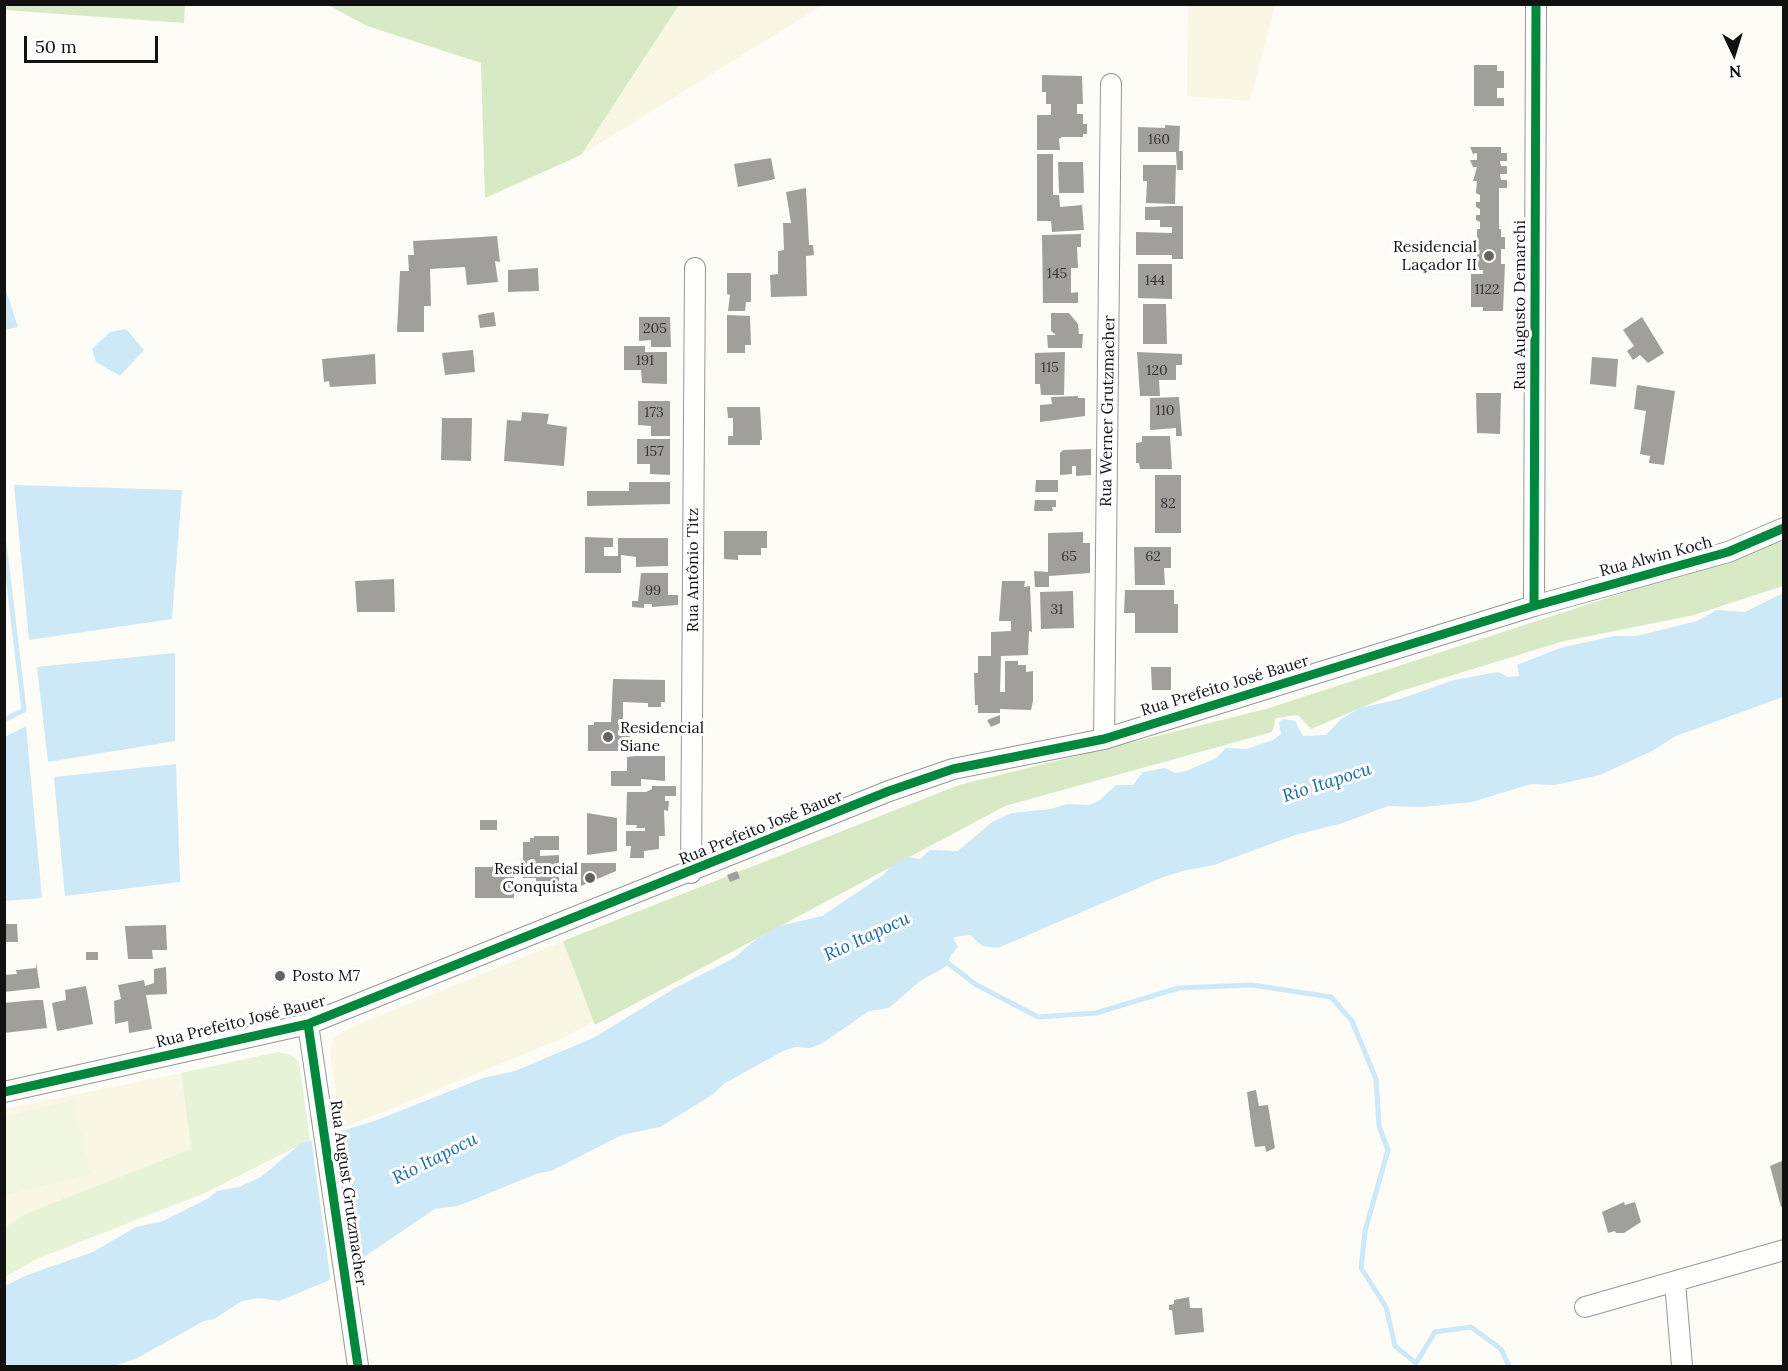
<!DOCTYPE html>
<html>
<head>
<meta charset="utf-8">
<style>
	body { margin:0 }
	#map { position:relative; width:1788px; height:1371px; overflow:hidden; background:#fdfcf7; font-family:Lora,serif }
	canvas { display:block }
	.frame { position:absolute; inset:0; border:6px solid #111; pointer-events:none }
	.north { position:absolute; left:1704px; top:24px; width:60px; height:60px; -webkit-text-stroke:4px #fff; paint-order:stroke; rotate:176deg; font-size:16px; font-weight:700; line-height:24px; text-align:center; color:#111 }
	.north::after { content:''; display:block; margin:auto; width:21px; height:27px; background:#111; clip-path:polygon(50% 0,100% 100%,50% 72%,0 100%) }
	.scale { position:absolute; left:24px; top:36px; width:134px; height:27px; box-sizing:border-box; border:3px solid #111; border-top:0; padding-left:8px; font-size:18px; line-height:21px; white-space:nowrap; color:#111; -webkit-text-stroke:4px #fff; paint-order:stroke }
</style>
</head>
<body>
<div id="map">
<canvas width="1788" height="1371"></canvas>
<div class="frame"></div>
<div class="north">N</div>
<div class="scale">50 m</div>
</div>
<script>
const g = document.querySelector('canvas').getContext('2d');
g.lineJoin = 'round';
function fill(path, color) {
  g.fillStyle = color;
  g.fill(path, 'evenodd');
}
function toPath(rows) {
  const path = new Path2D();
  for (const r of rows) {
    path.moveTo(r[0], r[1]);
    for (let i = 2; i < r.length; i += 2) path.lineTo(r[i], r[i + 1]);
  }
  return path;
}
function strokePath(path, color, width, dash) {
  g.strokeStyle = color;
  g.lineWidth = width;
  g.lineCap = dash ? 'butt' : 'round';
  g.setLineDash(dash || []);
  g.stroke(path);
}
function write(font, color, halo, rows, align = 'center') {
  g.font = font + ' Lora,serif';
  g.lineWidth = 6;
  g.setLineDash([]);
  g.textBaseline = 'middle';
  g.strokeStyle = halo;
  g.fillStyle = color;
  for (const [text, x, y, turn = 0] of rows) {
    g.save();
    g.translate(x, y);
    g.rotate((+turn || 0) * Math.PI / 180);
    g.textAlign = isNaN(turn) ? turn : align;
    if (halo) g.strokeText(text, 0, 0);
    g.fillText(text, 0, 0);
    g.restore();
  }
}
fill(toPath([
	[679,5,823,5,581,155],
	[1188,5,1275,5,1250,101,1187,96],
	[563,941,594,1021,561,1039,341,1129,330,1052,334,1038,349,1028],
	[181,1073,191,1149,25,1214,5,1227,5,1109]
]), '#f9f7e4');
fill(toPath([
	[278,1052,291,1055,299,1062,310,1140,207,1192,37,1259,5,1277,5,1227,25,1214,191,1149,181,1073]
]), '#e7f3d7');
fill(toPath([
	[4,5,185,5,184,23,5,10],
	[328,5,679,5,581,155,485,198,481,63,367,26],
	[1783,541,1783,586,1694,615,1564,641,1398,692,1311,729,1298,715,1276,718,1272,732,1005,806,595,1025,563,941,959,785,1266,709]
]), '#d8eac5');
fill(toPath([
	[73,1100,91,1174,5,1195,5,1117]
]), '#f0f6e1');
fill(toPath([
	[5,287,18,327,5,330,4,330],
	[126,329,144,350,120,376,96,362,92,349,110,332],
	[14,485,182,490,172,619,29,640],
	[1783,593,1783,697,1676,736,1652,751,1600,775,1555,785,1531,784,1472,802,1423,807,1388,806,1343,823,1295,835,1214,865,1183,871,1161,878,998,948,982,946,970,935,955,937,953,938,958,947,951,955,947,966,920,981,889,1008,869,1011,821,1044,810,1048,795,1047,783,1051,725,1083,712,1095,660,1127,622,1135,551,1171,536,1174,458,1206,435,1209,330,1280,279,1301,259,1298,242,1301,214,1319,204,1321,137,1358,114,1366,5,1366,5,1286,27,1275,93,1252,136,1227,163,1221,209,1198,217,1191,239,1187,261,1177,300,1144,377,1120,483,1078,515,1071,593,1038,677,987,734,958,755,940,779,926,822,916,883,875,894,863,910,857,920,859,930,850,958,851,992,822,1012,813,1051,809,1067,804,1090,805,1100,800,1116,785,1133,785,1143,772,1165,768,1175,773,1186,771,1216,758,1226,748,1247,749,1273,740,1281,734,1279,722,1284,719,1295,721,1303,736,1326,735,1341,719,1360,708,1400,699,1454,680,1498,672,1508,677,1519,676,1517,665,1560,648,1614,636,1636,636,1665,629,1697,621,1717,610,1745,612],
	[175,653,175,741,48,762,37,667],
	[26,726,42,898,5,901,5,737],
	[176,764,180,882,65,896,54,777]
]), '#cde8f7');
fill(toPath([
	[340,1128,359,1266,331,1283,311,1137]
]), '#fdfcf7');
strokePath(toPath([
	[4,543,24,710,4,720],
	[944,960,975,984,1038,1017,1096,1013,1179,988,1252,985,1331,997,1352,1021,1376,1079,1379,1126,1388,1150,1365,1231,1361,1268,1386,1307,1395,1346,1416,1363,1435,1332,1471,1327,1501,1349,1509,1366]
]), '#cde8f7', 5);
fill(toPath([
	[1474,65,1497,65,1497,71,1504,71,1504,88,1497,88,1497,98,1504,98,1504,106,1474,106],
	[1042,75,1082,76,1083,104,1077,104,1077,114,1083,114,1083,124,1087,124,1087,134,1083,134,1083,137,1062,137,1059,139,1060,150,1037,150,1037,115,1051,115,1051,104,1046,104,1046,92,1042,92],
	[1165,125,1180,126,1179,151,1183,151,1183,170,1177,170,1176,152,1138,152,1138,127,1165,128],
	[1470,147,1501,147,1501,153,1507,153,1507,161,1500,161,1501,166,1507,166,1507,174,1500,174,1501,180,1507,180,1507,188,1499,188,1499,229,1501,229,1501,237,1505,237,1505,249,1501,249,1501,264,1505,264,1503,311,1483,311,1483,307,1471,307,1471,274,1483,274,1483,270,1477,270,1477,229,1480,229,1480,222,1476,220,1476,215,1480,215,1480,209,1476,207,1476,202,1480,202,1480,195,1476,193,1477,181,1473,181,1477,167,1473,167,1470,160,1477,160,1477,153,1473,154],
	[1037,154,1053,154,1053,195,1059,195,1060,207,1082,205,1084,230,1052,232,1051,221,1037,221],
	[771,158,775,179,738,187,734,164],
	[1058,162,1083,162,1084,193,1059,193],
	[1143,165,1176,165,1175,204,1146,203,1147,181,1143,181],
	[806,188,809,245,813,245,814,255,806,256,807,296,771,297,770,275,778,274,778,251,784,250,783,223,791,223,786,192],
	[1172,206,1183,206,1183,259,1172,259,1172,255,1136,255,1136,232,1172,233,1172,227,1160,227,1160,220,1145,220,1145,207],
	[1081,234,1081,247,1077,247,1078,268,1071,268,1071,293,1078,292,1078,303,1043,303,1042,235],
	[497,236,500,262,495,261,498,282,467,285,465,267,430,269,431,306,424,306,424,332,397,332,400,271,409,271,408,255,414,255,413,241],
	[1138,264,1172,264,1172,299,1138,298],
	[538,268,539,291,508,292,508,270],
	[727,273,751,273,751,302,746,302,745,311,728,311,730,295,727,294],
	[1143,304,1166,304,1167,344,1143,344],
	[494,312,496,326,480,328,478,315],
	[1051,313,1069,313,1078,324,1079,334,1083,334,1082,348,1048,348,1047,335,1056,335,1051,331],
	[727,315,750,316,751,345,745,345,745,353,727,353],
	[639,317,670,317,671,347,651,347,651,340,639,341],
	[1642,317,1664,353,1648,363,1640,355,1633,360,1627,351,1634,346,1623,330],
	[624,346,645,346,645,352,667,352,667,384,642,383,641,370,624,370],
	[473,350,475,372,445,375,442,353],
	[1065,352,1064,395,1041,395,1040,384,1035,384,1035,353],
	[1137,352,1182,354,1182,365,1176,365,1176,380,1159,380,1160,396,1140,396],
	[375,354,376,384,330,387,329,381,324,382,322,359],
	[1592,357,1618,359,1616,387,1590,384],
	[1637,385,1675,391,1664,465,1649,463,1650,456,1640,454,1646,411,1634,409],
	[1476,393,1501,393,1500,434,1477,433],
	[1078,396,1078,398,1085,398,1085,416,1040,422,1040,405,1052,404,1051,397],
	[1179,397,1182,436,1176,436,1176,428,1150,430,1150,398],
	[638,401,670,401,670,436,651,436,651,426,638,425],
	[727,407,760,407,762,440,760,440,760,445,728,445,728,436,733,436,733,418,728,418],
	[522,412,549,414,547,424,567,427,564,466,504,461,507,420,521,421],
	[442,418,472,418,471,461,441,460],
	[1142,436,1170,436,1172,469,1140,469,1139,463,1136,463,1136,443,1142,442],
	[637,439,670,439,670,475,650,474,650,464,637,464],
	[1091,449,1091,475,1076,476,1076,466,1072,466,1072,474,1060,475,1060,453,1063,450],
	[1155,475,1181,475,1181,533,1155,533],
	[1036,480,1058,480,1058,492,1035,492],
	[629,482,670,482,670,504,587,506,587,491,629,491],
	[1035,500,1056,500,1056,507,1052,507,1053,511,1034,511],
	[724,531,767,531,767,548,761,548,761,555,738,555,738,560,724,559],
	[1083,532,1083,543,1090,543,1090,573,1049,576,1049,587,1035,587,1034,571,1048,572,1048,533],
	[585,537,613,538,613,547,604,547,604,556,618,556,618,538,668,538,668,566,636,567,636,557,621,555,621,573,585,573],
	[1134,547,1171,547,1171,568,1164,568,1165,585,1135,585],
	[641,573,668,573,668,595,678,595,678,605,652,607,652,604,644,604,644,608,632,607,632,601,638,601],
	[394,579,395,612,357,612,355,581],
	[1002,581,1025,581,1024,587,1030,586,1032,632,1029,631,1028,655,1001,656,1000,692,1005,692,1005,661,1018,661,1018,665,1026,665,1026,672,1033,671,1033,701,1031,710,1000,709,1000,713,978,713,978,705,975,705,974,673,978,673,978,656,991,656,991,632,1011,631,1011,621,999,621],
	[1125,590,1174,590,1174,604,1178,604,1178,633,1135,633,1135,613,1124,613],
	[1073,591,1074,628,1041,629,1040,592],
	[1151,667,1171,667,1171,690,1152,690],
	[613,679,665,680,665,702,661,702,661,707,648,707,648,703,623,702,623,726,628,726,630,735,627,751,588,751,588,725,594,725,594,722,611,722],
	[1000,715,1000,723,991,727,987,720],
	[635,756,665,756,665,781,641,779,641,786,611,786,611,771,627,771,627,757],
	[652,786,676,786,676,796,665,796,665,801,669,801,668,811,664,810,665,836,659,836,659,849,644,851,644,858,630,858,631,846,626,846,626,831,645,831,645,828,636,828,637,825,626,825,627,792,646,792,652,789],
	[587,813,617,818,617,851,587,855],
	[480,820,497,820,497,830,480,830],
	[534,836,559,836,559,850,540,850,540,856,559,855,559,883,536,883,536,878,523,878,523,842,530,842,530,838,534,838],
	[581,863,616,863,616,871,581,886],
	[492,864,514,864,514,898,475,898,475,867,492,867],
	[737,871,740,878,730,882,727,875],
	[4,924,17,924,18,942,4,942],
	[166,925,167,950,152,950,153,959,128,959,125,926],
	[86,952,98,952,98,960,86,960],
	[36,962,40,988,4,992,4,975,17,974,16,970,36,968],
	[166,967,167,994,146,995,152,1029,129,1033,128,1021,115,1024,114,1001,121,999,118,985,144,980,145,986,154,983,154,969],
	[86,986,93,1024,57,1031,52,1003,66,1000,65,990],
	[35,1000,43,1000,47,1028,4,1033,4,1003],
	[1256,1090,1259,1106,1268,1105,1275,1148,1266,1152,1265,1146,1255,1147,1252,1130,1247,1092],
	[1784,1160,1784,1206,1781,1207,1770,1166],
	[1624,1202,1625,1205,1635,1202,1641,1222,1624,1233,1616,1233,1615,1231,1608,1233,1602,1212],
	[1189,1297,1190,1308,1202,1308,1204,1332,1175,1335,1172,1310,1169,1310,1169,1305,1174,1304,1174,1300]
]), '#a19f9c');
const minor = toPath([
	[1534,606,1536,4],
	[1104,739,1111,84],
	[691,873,695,268],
	[308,1024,358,1366],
	[4,1092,308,1024,889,791,953,769,1104,739,1534,606,1728,552,1784,528],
	[1675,1282,1682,1366],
	[1585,1307,1784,1250]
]);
strokePath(minor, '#979795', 22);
strokePath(minor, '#fffffe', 20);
strokePath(toPath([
	[1534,606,1536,4],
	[308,1024,358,1366],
	[4,1092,308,1024,889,791,953,769,1104,739,1534,606,1728,552,1784,528]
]), '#00873e', 9);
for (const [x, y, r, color] of [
	[1489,256,6,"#646362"],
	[608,737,6,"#646362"],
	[590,878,6,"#646362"],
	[280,976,6,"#646362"]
]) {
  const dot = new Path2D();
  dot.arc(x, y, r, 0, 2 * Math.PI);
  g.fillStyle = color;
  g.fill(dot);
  strokePath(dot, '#fff', 2);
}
write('14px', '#353434', null, [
	["160",1159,140],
	["145",1057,274],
	["144",1155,281],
	["1122",1487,290],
	["205",655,329],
	["191",645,361],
	["115",1050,368],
	["120",1157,371],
	["110",1165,411],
	["173",654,413],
	["157",654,452],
	["82",1168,504],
	["65",1069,557],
	["62",1153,557],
	["99",653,591],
	["31",1057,610]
]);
write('16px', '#111', '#fff', [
	["Residencial",1477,247],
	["Laçador II",1477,265],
	["Residencial",620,728,"left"],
	["Siane",620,746,"left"],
	["Residencial",578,869],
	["Conquista",578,887],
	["Posto M7",292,976,"left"]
], 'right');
write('16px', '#111', '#fff', [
	["Rua Augusto Demarchi",1520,305,-90],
	["Rua Werner Grutzmacher",1108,411,-89],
	["Rua Alwin Koch",1656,557,-15],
	["Rua Antônio Titz",693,570,-90],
	["Rua Prefeito José Bauer",1225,686,-17],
	["Rua Prefeito José Bauer",761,828,-22],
	["Rua Prefeito José Bauer",241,1022,-14],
	["Rua August Grutzmacher",348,1193,82]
]);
write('italic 18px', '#1768a6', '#fff', [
	["Rio Itapocu",1327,783,-18],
	["Rio Itapocu",867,937,-25],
	["Rio Itapocu",435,1159,-27]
]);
</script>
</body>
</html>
